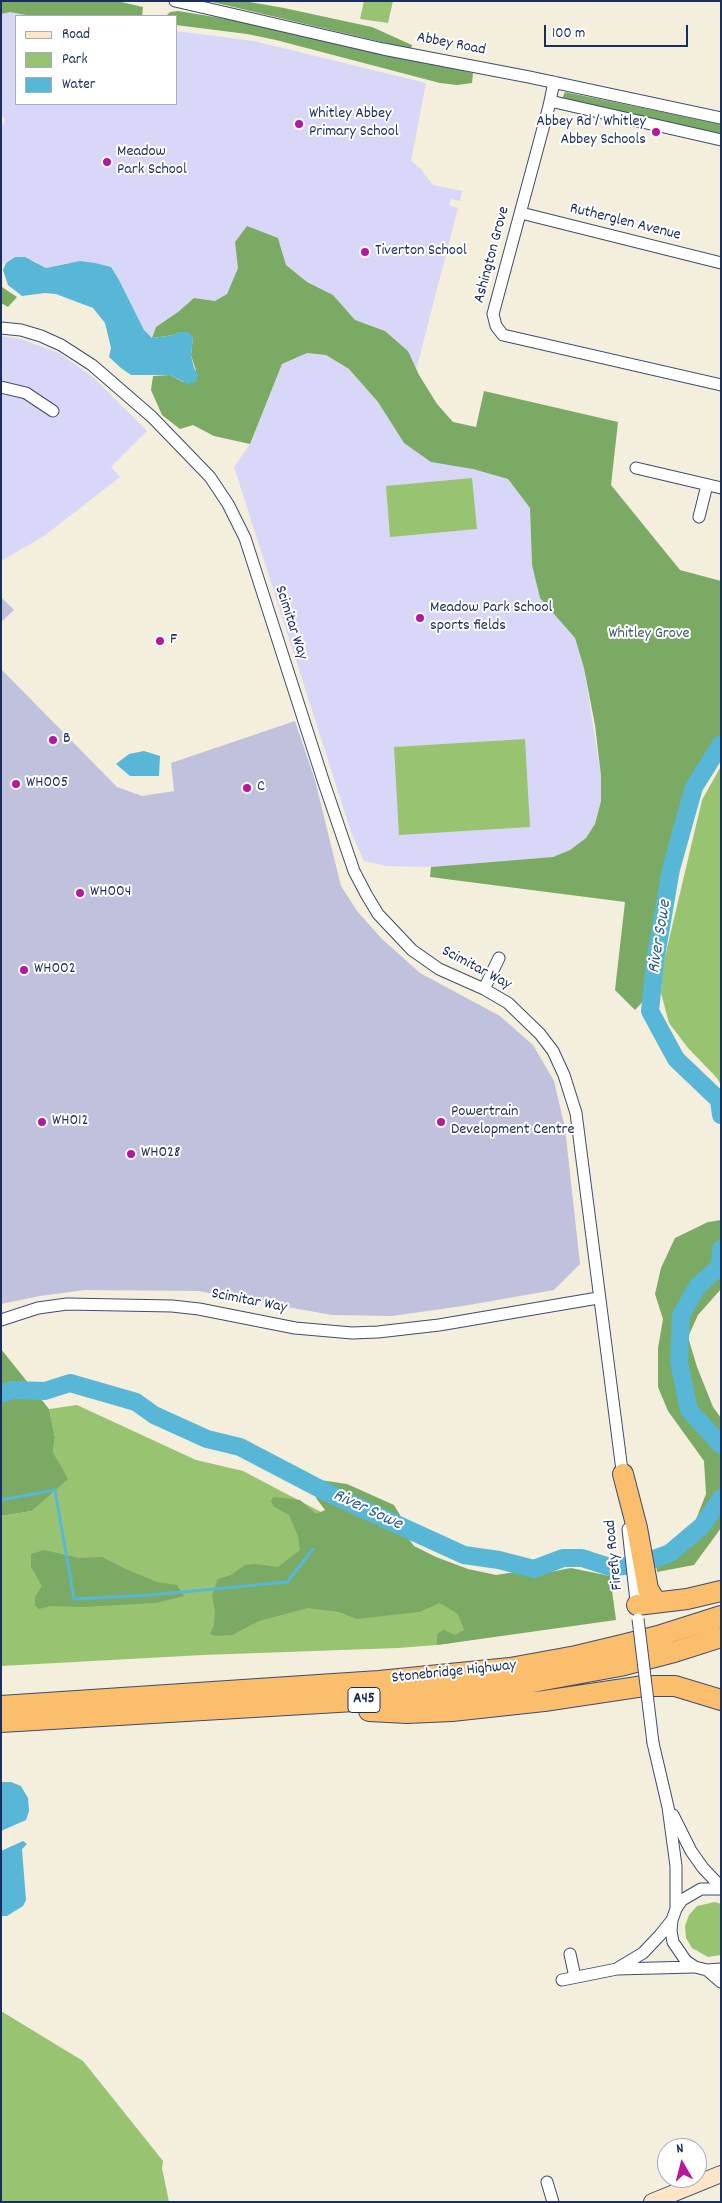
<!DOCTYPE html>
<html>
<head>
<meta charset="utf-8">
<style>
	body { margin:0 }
	#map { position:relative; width:722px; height:2203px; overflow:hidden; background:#f4eedc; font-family:Dekko,sans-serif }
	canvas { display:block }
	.frame { position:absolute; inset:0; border:2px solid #1b2f5e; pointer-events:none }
	.legend { position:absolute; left:15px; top:15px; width:162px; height:90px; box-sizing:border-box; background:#fff; border:1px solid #a4acbf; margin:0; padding:6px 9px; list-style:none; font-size:15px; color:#1b2f5e }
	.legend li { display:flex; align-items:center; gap:10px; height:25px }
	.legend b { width:25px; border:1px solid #a4acbf }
	.north { position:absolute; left:657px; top:2138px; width:50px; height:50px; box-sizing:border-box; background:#fff; border:1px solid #a4acbf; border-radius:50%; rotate:352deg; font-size:14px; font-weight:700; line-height:20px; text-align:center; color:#1b2f5e }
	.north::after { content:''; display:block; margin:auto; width:18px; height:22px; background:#b5179e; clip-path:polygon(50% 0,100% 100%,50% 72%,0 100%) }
	.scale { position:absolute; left:544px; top:25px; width:144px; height:22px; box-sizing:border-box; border:2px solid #1b2f5e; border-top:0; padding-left:6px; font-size:15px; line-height:18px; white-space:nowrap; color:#1b2f5e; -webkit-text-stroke:4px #fff; paint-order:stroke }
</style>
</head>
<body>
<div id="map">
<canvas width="722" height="2203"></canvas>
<div class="frame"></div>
<ul class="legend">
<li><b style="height:6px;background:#fde5c5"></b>Road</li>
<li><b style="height:14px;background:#98c471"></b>Park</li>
<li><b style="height:14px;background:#58b7d7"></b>Water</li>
</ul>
<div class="north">N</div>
<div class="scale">100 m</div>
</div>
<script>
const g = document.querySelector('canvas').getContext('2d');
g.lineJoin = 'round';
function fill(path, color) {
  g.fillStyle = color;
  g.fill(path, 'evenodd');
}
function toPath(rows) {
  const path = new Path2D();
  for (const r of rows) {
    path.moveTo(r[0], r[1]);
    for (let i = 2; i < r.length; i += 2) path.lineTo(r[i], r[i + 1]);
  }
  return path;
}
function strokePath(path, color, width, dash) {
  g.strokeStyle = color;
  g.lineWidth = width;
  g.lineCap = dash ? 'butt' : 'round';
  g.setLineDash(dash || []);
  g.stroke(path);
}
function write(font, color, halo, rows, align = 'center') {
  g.font = font + ' Dekko,sans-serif';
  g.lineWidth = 4;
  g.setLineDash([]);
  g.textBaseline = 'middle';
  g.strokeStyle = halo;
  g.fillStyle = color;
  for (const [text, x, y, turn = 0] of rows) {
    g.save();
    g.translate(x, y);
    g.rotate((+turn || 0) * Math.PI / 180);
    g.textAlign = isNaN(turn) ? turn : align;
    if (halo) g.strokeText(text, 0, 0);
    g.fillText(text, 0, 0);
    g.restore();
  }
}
fill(toPath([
	[10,12,31,16,16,16,16,104,176,104,176,31,254,41,426,83,411,161,420,168,433,185,462,191,460,201,451,199,449,205,458,208,416,370,408,351,385,331,355,320,333,295,307,282,286,265,278,238,247,227,235,242,238,268,227,294,215,301,194,298,178,312,156,327,152,338,144,330,119,280,69,263,46,268,35,261,15,257,1,265,1,130,5,120,1,113,1,14],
	[1,336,21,339,59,353,94,378,147,431,111,467,120,477,44,536,1,561],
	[307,353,326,355,349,369,378,402,404,443,473,469,508,479,530,508,532,565,540,598,575,638,584,668,601,776,601,801,595,824,586,838,570,850,553,857,431,867,386,866,364,861,351,832,234,467,250,444,282,364]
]), '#d9d7f8');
fill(toPath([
	[1,597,14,610,1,622],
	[1,669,117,787,142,796,174,791,171,763,295,721,315,780,341,886,357,911,382,939,420,973,500,1016,533,1045,554,1081,565,1128,580,1264,554,1290,463,1306,392,1316,332,1315,198,1291,85,1290,40,1296,1,1304]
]), '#c0c2dd');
fill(toPath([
	[364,1,393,1,388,23,360,19],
	[472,478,477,529,390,537,386,486],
	[525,739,530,827,399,835,394,747],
	[721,766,721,1085,717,1078,688,1048,669,1023,661,993,663,965,702,800],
	[77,1405,196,1460,243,1471,361,1533,504,1587,505,1635,437,1645,398,1648,203,1655,1,1666,1,1516,32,1511,67,1479,53,1452,55,1437,49,1409],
	[715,1902,721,1904,721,1955,708,1957,692,1948,686,1938,685,1926,689,1915,697,1906],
	[1,2011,83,2061,163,2161,162,2168,169,2202,1,2202]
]), '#98c471');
fill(toPath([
	[1,1,117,1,143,7,142,16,31,16,10,12,1,14],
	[208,1,244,1,284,8,372,27,412,45,411,49],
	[178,11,227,19,473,73,472,83,457,85,440,83,276,40,247,34,176,25,176,16,166,16,170,12],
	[565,92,721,124,721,137,562,99],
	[247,226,278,238,286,265,307,282,333,295,355,320,385,331,408,351,419,375,437,404,453,422,476,427,484,391,618,422,611,485,680,570,721,581,721,738,690,784,673,829,647,997,635,1010,615,990,625,902,430,877,431,867,553,857,570,850,586,838,595,824,601,801,601,776,595,725,584,668,575,638,540,598,532,565,530,508,508,479,473,469,431,462,404,443,378,402,349,369,326,355,307,353,282,364,250,444,214,436,193,425,180,429,162,415,151,390,153,376,170,375,183,382,196,371,191,355,193,337,179,332,174,335,152,338,156,327,178,312,194,298,215,301,227,294,238,268,235,242],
	[1,283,2,287,17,297,8,307,1,303],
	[721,1220,721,1289,698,1315,688,1337,697,1367,713,1407,721,1418,721,1528,694,1565,657,1572,656,1564,673,1549,695,1522,706,1494,704,1461,668,1411,658,1387,658,1348,663,1319,655,1294,661,1268,675,1238,708,1222],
	[1,1349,49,1409,55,1437,53,1452,68,1479,32,1511,1,1516],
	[320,1480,347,1484,394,1505,400,1515,406,1535,414,1546,436,1557,468,1569,496,1575,515,1572,534,1575,571,1568,610,1576,616,1620,437,1645,437,1634,444,1630,455,1635,464,1630,458,1614,440,1603,419,1612,357,1619,339,1612,308,1608,259,1621,232,1635,215,1636,210,1634,214,1625,215,1612,212,1595,218,1579,231,1575,245,1565,256,1564,278,1567,300,1550,298,1536,289,1515,273,1506,271,1501,273,1497,300,1500,316,1514,325,1510,316,1498],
	[44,1550,79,1558,102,1557,128,1570,157,1582,177,1585,184,1596,156,1603,82,1607,51,1606,39,1609,35,1606,35,1597,42,1586,31,1567,31,1554]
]), '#7aaa63');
fill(toPath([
	[15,257,25,257,46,268,80,261,95,263,111,267,119,280,144,330,152,338,174,335,179,332,188,332,193,337,191,355,194,368,198,375,196,382,188,384,170,375,131,375,121,368,109,357,111,348,105,323,93,308,56,294,45,293,22,296,8,285,3,270,6,263],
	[144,751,160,756,159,776,130,776,116,764,129,754],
	[1,1782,11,1782,21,1786,28,1798,29,1811,26,1820,1,1831],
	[23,1841,27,1844,22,1849,26,1900,23,1906,7,1916,1,1916,1,1851]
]), '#58b7d7');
strokePath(toPath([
	[1,1500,55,1490,74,1599,151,1595,287,1582,313,1549]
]), '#58b7d7', 3);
strokePath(toPath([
	[721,744,694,787,671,869,655,962,650,1011,676,1059,719,1100,721,1115],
	[721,1249,720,1266,697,1287,681,1315,679,1362,689,1410,721,1445],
	[1,1394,13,1390,45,1391,70,1383,136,1402,154,1415,207,1439,240,1447,326,1492,464,1555,499,1560,534,1569,563,1558,582,1558,610,1567,638,1565,670,1553,702,1526,721,1498]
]), '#58b7d7', 18);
const street = toPath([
	[175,1,383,49,529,77,721,118],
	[554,82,549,106,493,314,496,326,503,335,721,385],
	[550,101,721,140],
	[521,213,721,263],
	[1,328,21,330,41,336,61,345,92,365,152,417,210,477,228,504,245,538,323,780,354,871,366,894,378,914,412,950,439,969,484,989,508,1003,540,1034,553,1051,564,1075,576,1113,623,1478],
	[1,387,26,393,53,411],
	[636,468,721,488],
	[699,517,707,485],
	[484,989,499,958],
	[1,1320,38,1308,67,1304,172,1306,199,1309,295,1328,352,1333,378,1332,439,1325,598,1298],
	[628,1529,637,1610],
	[653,1743,668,1807,676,1866,676,1909],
	[673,1815,691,1851,703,1868,721,1887],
	[721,1889,701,1889,682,1900,676,1909,672,1920,671,1931,673,1942,686,1961,695,1967,707,1970,721,1969],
	[570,1954,575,1977],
	[618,1968,643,1953,660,1935,672,1920],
	[707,1970,721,1982],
	[562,1980,617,1969,694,1967],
	[547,2182,553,2202]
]);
const secondary = toPath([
	[652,2202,721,2174]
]);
const highway = toPath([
	[623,1474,637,1528,648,1589,654,1599,660,1602],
	[637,1605,687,1599,721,1591],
	[1,1706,379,1681,510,1668,576,1656,622,1645,658,1636,721,1616],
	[369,1711,407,1713,452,1711,544,1701,644,1686,675,1686,721,1700],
	[1,1722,405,1698,489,1690,620,1666,674,1652,721,1637]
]);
strokePath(street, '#3c4c71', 13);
strokePath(secondary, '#3c4c71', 18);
strokePath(highway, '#3c4c71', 22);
strokePath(street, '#fff', 11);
strokePath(secondary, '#fde5c5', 16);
strokePath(highway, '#fabe6d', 20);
const streetBridge = toPath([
	[638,1619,653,1743]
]);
strokePath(streetBridge, '#3c4c71', 13, []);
strokePath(streetBridge, '#fff', 11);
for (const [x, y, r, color] of [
	[299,124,5,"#b5179e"],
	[656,132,5,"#b5179e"],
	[107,162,5,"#b5179e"],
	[365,252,5,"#b5179e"],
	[420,618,5,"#b5179e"],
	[160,641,5,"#b5179e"],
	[53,740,5,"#b5179e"],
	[16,784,5,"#b5179e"],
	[247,788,5,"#b5179e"],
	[80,893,5,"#b5179e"],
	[24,970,5,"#b5179e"],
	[42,1122,5,"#b5179e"],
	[441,1122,5,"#b5179e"],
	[131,1154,5,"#b5179e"]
]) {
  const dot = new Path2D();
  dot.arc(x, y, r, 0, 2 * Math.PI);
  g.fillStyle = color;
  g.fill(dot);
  strokePath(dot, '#fff', 2);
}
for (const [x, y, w] of [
	[364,1700,32]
]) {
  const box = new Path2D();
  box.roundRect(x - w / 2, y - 12.5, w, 25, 4);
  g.fillStyle = '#fff';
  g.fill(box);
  strokePath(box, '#1b2f5e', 1);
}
write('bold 15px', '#1b2f5e', null, [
	["A45",364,1700]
]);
write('16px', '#1b2f5e', '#fff', [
	["Abbey Road",451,45,11],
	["Rutherglen Avenue",625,223,14],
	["Ashington Grove",493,255,-75],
	["Scimitar Way",290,623,72],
	["Scimitar Way",476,969,28],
	["Scimitar Way",249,1302,11],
	["Firefly Road",615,1555,-96],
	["Stonebridge Highway",454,1673,-6]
]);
write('16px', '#1b2f5e', '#fff', [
	["Whitley Abbey",309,115],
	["Primary School",309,133],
	["Abbey Rd / Whitley",646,123,"right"],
	["Abbey Schools",646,141,"right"],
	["Meadow",117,153],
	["Park School",117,171],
	["Tiverton School",375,252],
	["Meadow Park School",430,609],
	["sports fields",430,627],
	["F",170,641],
	["B",63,740],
	["WH005",26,784],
	["C",257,788],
	["WH004",90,893],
	["WH002",34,970],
	["Powertrain",451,1113],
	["Development Centre",451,1131],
	["WH012",52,1122],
	["WH028",141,1154]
], 'left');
write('16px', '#405c64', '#fff', [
	["Whitley Grove",649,635]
]);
write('italic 18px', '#305f88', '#fff', [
	["River Sowe",661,937,-81],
	["River Sowe",367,1511,25]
]);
</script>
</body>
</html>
